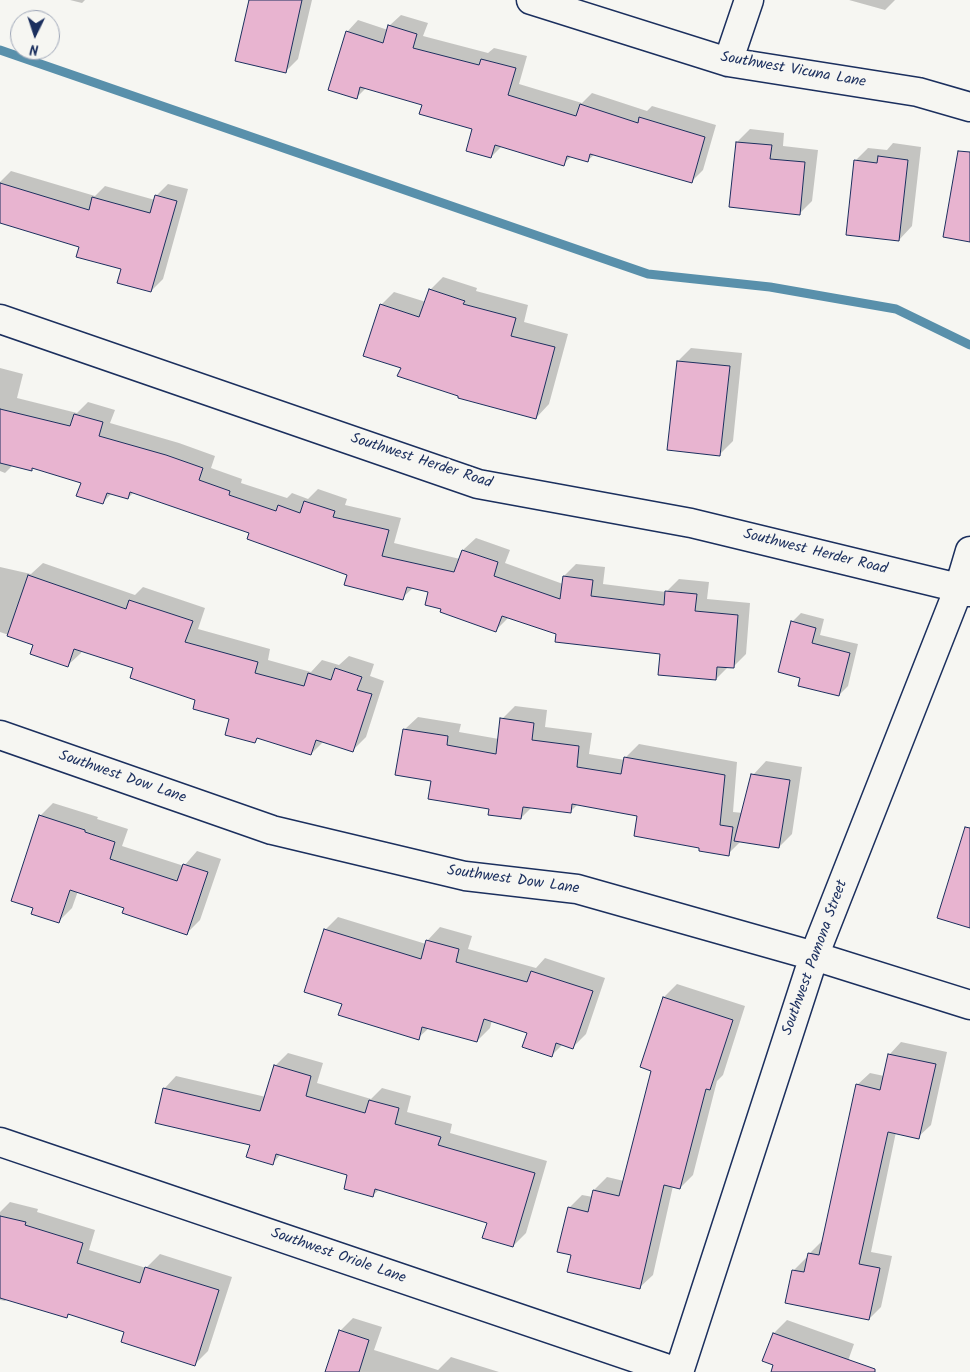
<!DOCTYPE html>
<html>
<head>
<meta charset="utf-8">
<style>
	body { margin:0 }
	#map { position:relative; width:970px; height:1372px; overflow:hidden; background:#f6f6f2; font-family:Kalam,sans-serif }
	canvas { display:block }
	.north { position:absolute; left:10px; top:10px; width:50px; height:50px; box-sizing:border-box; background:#f6f6f2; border:1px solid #9ea6b7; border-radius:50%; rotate:184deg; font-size:14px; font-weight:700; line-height:20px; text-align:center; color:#1b2f5e }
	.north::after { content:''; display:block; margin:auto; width:18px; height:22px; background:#1b2f5e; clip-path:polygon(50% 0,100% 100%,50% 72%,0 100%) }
</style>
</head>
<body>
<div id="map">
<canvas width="970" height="1372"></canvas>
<div class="north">N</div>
</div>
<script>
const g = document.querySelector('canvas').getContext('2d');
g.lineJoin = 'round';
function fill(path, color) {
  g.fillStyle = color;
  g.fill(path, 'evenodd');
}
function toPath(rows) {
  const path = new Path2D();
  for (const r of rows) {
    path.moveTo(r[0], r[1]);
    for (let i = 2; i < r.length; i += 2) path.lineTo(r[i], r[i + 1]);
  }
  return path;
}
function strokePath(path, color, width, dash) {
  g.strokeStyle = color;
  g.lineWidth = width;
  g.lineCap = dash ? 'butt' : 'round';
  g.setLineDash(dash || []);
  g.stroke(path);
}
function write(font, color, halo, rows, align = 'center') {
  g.font = font + ' Kalam,sans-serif';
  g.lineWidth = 5;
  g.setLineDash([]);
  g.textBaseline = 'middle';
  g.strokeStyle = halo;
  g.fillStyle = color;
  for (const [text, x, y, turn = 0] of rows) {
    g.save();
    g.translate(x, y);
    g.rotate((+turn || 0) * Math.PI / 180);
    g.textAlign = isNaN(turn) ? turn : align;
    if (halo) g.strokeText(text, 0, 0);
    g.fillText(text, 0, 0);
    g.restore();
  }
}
fill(toPath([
	[70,0,85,0,82,3],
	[250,0,312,0,298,59,285,72],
	[849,0,895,0,885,10],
	[401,15,428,23,423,36,488,53,494,48,527,56,519,84,582,103,592,93,647,111,652,106,716,125,703,170,692,181,595,154,587,161,572,156,563,164,502,146,491,157,474,128,423,104,367,87,356,98,347,32,358,20,388,30,389,26],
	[750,129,784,133,783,146,818,150,812,201,799,214,730,206,737,142],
	[893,143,921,147,912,226,899,240,855,161,868,148,887,150],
	[11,171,95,196,105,186,155,200,156,196,168,184,188,189,163,279,151,291,122,268,80,246,0,222,0,182],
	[443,277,477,288,476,291,528,305,524,322,568,334,549,404,536,418,460,395,402,367,381,305,394,292,426,302,430,290],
	[691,348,742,353,733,441,720,454,678,361],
	[0,368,23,374,17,398,77,413,88,402,115,410,110,423,179,443,215,456,211,468,242,479,241,483,287,498,292,493,308,499,318,489,347,499,345,505,401,518,394,543,460,559,463,550,476,538,510,550,505,563,563,584,564,576,576,564,605,567,603,584,666,592,679,579,709,582,707,599,750,603,746,654,733,667,728,667,716,679,661,653,557,633,508,618,496,630,443,608,429,591,414,587,402,598,251,532,134,492,128,498,112,493,103,502,82,482,33,467,31,469,13,465,5,473,0,471],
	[43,563,135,595,143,587,205,608,198,629,270,649,268,660,311,672,322,660,339,665,349,656,374,664,370,676,384,681,366,737,353,750,324,741,311,754,259,737,255,741,230,718,197,699,135,668,82,650,81,653,67,666,35,644,0,632,0,567,31,574],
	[801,613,824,619,820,635,858,644,848,686,839,695,801,677,792,622],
	[515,706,547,710,545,727,592,733,589,754,625,760,625,758,639,744,737,762,733,812,743,813,753,775,766,761,802,767,792,834,779,847,741,841,728,854,639,815,578,804,570,812,532,807,521,818,490,808,432,780,404,730,418,717,461,724,459,732,499,739,502,719],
	[53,803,98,817,97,819,128,829,122,846,184,866,197,851,221,859,200,920,187,933,125,907,78,891,72,908,59,921,34,907,40,816],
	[338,917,426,944,427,941,440,927,472,936,468,949,536,968,545,958,605,978,586,1034,573,1047,563,1044,551,1056,529,1033,492,1020,490,1028,477,1041,429,1028,418,1038,343,1003,325,930],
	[677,984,745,1006,723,1075,717,1081,693,1175,680,1188,673,1186,653,1275,639,1288,572,1254,569,1208,582,1195,593,1197,594,1190,607,1177,624,1181,652,1070,664,997],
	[901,1042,947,1052,931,1125,918,1137,896,1132,871,1252,892,1256,881,1307,869,1319,793,1271,806,1258,808,1259,809,1254,821,1242,824,1242,857,1085,870,1073,884,1076,889,1055],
	[288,1053,323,1063,317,1083,371,1099,382,1088,411,1096,407,1112,452,1124,450,1133,547,1161,526,1233,513,1246,488,1222,380,1189,372,1196,349,1174,281,1154,272,1164,251,1144,164,1089,176,1076,266,1097,275,1066],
	[10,1202,38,1209,37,1212,95,1230,89,1250,146,1268,160,1254,232,1277,208,1351,195,1364,126,1331,70,1314,66,1317,7,1299,5,1301,0,1300,0,1212],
	[353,1318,382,1327,374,1350,438,1370,451,1357,499,1372,327,1372,340,1331],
	[787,1320,854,1344,844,1372,772,1372,775,1364,774,1333]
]), '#0003');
strokePath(toPath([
	[0,50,648,274,770,287,896,309,970,345]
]), '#5990ab', 9);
const building = toPath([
	[249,0,302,0,286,73,235,61,249,0],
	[388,25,417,34,413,48,479,65,481,59,516,68,508,95,576,116,580,104,638,123,639,117,705,137,692,183,590,154,588,162,567,156,564,166,495,145,491,158,466,151,472,129,419,114,422,105,360,87,357,99,328,90,346,31,383,43,388,25],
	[736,142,772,145,770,159,805,162,800,215,729,207,736,142],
	[958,151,970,152,970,242,943,237,958,151],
	[878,156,908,160,899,241,846,235,854,160,877,163,878,156],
	[0,183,89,210,92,197,150,213,155,195,177,201,151,292,117,283,121,269,76,257,79,247,0,223,0,183],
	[429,289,465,301,463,304,516,318,511,336,555,347,536,419,458,398,458,396,397,376,401,368,363,356,380,304,419,317,429,289],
	[677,361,730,366,720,456,667,450,677,361],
	[0,409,70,426,74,414,103,422,99,436,166,455,203,468,199,480,230,491,229,495,276,511,278,505,300,513,304,501,335,511,333,517,389,530,382,556,454,572,462,550,498,562,494,576,560,599,563,576,593,580,591,596,664,605,665,591,697,594,695,611,738,615,734,668,717,667,716,680,658,675,660,654,555,642,556,634,502,616,496,632,440,612,441,609,425,605,428,592,407,587,403,600,344,585,347,575,247,539,249,533,130,492,128,499,107,493,103,504,76,496,81,483,32,468,32,471,0,463,0,409],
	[28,575,126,609,129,600,193,621,185,642,258,662,255,673,304,686,308,673,331,680,335,668,362,677,357,690,372,694,353,752,316,740,311,755,257,738,255,743,225,735,229,719,193,709,195,700,130,678,133,668,74,649,68,667,30,654,33,645,7,636,28,575],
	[791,621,816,628,812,643,850,653,839,696,798,686,800,678,778,672,791,621],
	[500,718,534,723,532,740,579,746,577,767,621,774,624,757,725,775,720,825,733,827,729,856,699,851,699,848,634,836,637,816,572,804,571,813,523,807,521,819,488,815,489,809,428,799,431,781,395,775,403,729,448,736,447,745,496,754,500,718],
	[751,774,790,780,779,848,734,841,751,774],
	[39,815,85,830,85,832,115,842,110,859,177,881,183,864,208,872,187,935,122,913,124,908,70,890,59,923,31,914,33,908,11,901,39,815],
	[965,827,970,828,970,928,937,918,965,827],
	[324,929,421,959,426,940,459,949,456,962,527,982,531,971,593,991,573,1049,556,1043,552,1057,522,1047,527,1033,484,1019,477,1042,422,1027,419,1040,338,1015,342,1004,304,992,324,929],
	[663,997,733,1020,710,1090,706,1089,680,1189,664,1185,640,1289,567,1272,571,1255,557,1252,568,1207,588,1212,593,1190,619,1196,651,1071,640,1067,663,997],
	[888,1054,936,1064,919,1139,888,1132,859,1264,880,1268,869,1320,785,1303,792,1270,804,1272,808,1253,819,1255,856,1084,880,1090,888,1054],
	[274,1065,311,1076,306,1096,365,1113,369,1100,399,1108,395,1124,441,1137,438,1145,535,1173,513,1247,482,1238,487,1223,375,1189,373,1197,344,1189,347,1175,276,1154,273,1165,246,1157,250,1145,155,1123,163,1088,260,1111,274,1065],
	[0,1216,26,1222,25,1225,83,1243,77,1263,140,1283,145,1267,219,1290,195,1366,121,1342,124,1332,68,1314,67,1318,0,1298,0,1216],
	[339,1330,369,1340,359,1372,325,1372,339,1330],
	[773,1333,875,1369,875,1372,771,1372,773,1365,762,1361,773,1333]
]);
fill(building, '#e8b4d0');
strokePath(building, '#1b2f5e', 1);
const minor = toPath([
	[531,0,728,62,918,92,970,107],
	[728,62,749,0],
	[0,319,478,484,691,523,959,588,970,592],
	[0,735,272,830,465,876,577,889,814,956,970,1005],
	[0,1142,677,1372],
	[679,1372,814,956,959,588,970,551]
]);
strokePath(minor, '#1b2f5e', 31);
strokePath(minor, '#f6f6f2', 28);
write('15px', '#1b2f5e', '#f6f6f2', [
	["Southwest Vicuna Lane",793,71,10],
	["Southwest Herder Road",421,462,18],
	["Southwest Herder Road",815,553,14],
	["Southwest Dow Lane",122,778,19],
	["Southwest Dow Lane",513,881,8],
	["Southwest Pamona Street",816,958,-70],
	["Southwest Oriole Lane",338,1257,19]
]);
</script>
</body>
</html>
